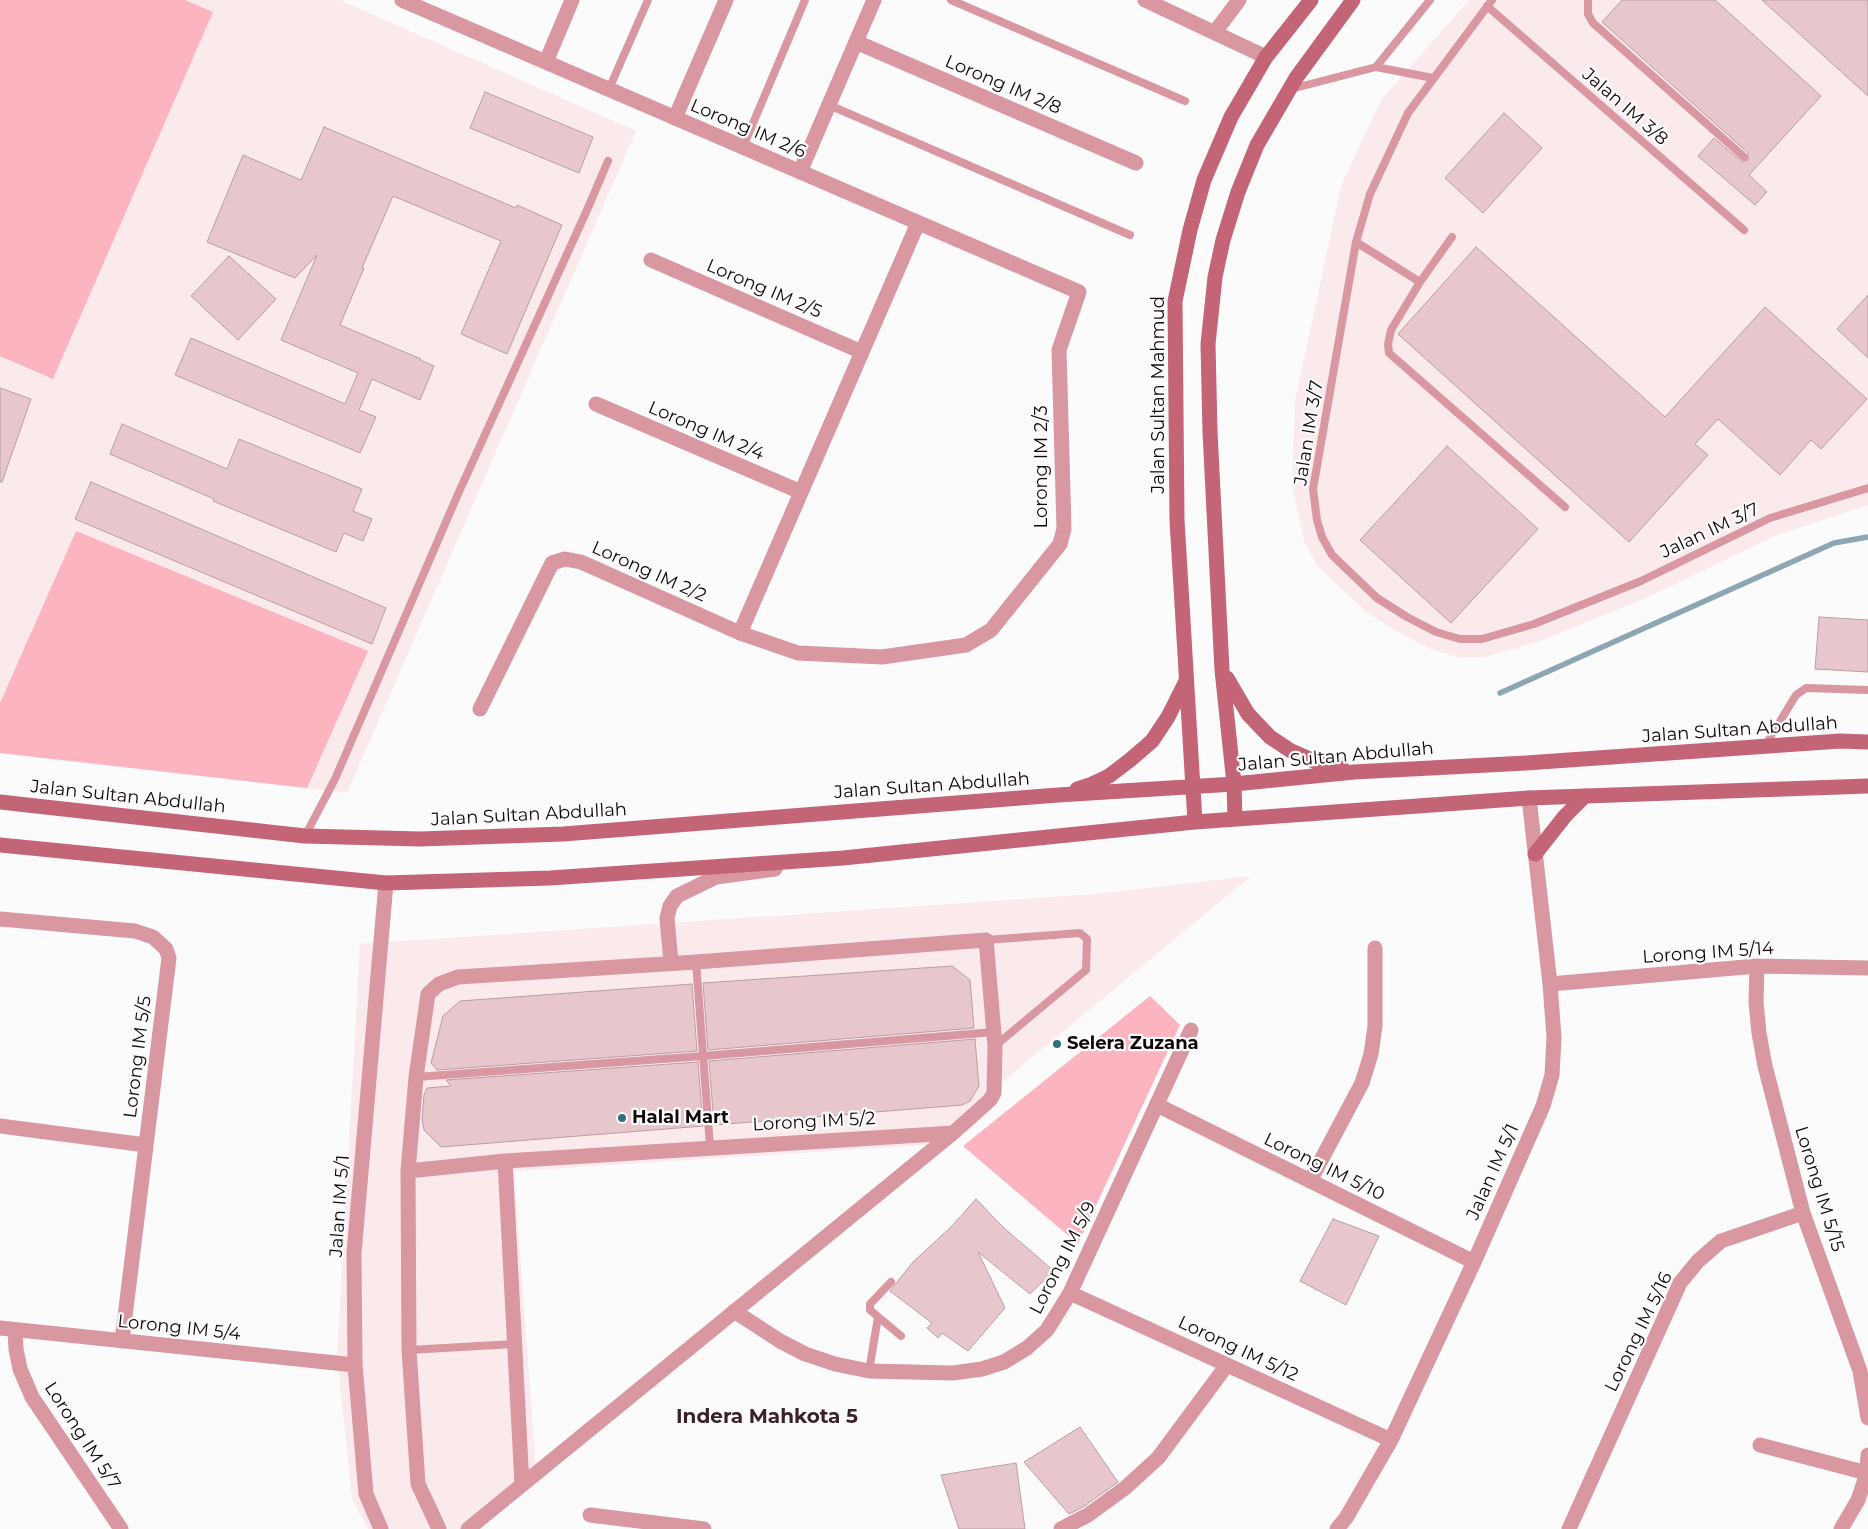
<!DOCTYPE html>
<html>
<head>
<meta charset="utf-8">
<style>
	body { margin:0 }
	canvas { display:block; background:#fbfbfb }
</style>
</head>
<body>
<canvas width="1868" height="1529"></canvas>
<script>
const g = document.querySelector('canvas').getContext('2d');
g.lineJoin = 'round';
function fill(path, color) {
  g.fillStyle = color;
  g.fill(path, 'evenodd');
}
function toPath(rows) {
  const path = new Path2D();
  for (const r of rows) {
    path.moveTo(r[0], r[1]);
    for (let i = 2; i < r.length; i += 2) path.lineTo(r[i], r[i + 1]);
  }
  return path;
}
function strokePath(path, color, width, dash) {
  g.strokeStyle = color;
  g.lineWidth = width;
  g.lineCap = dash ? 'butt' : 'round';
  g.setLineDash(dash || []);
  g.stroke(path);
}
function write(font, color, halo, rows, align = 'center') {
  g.font = font + ' Montserrat,sans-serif';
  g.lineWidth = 4.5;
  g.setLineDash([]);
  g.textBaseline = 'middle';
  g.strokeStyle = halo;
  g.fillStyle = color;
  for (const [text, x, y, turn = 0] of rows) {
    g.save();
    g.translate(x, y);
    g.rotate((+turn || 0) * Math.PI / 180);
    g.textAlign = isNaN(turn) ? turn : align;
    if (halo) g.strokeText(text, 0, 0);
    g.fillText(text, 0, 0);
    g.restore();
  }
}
fill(toPath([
	[0,0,340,0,636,131,347,793,0,753],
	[1469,0,1868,0,1868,505,1777,535,1648,597,1540,641,1485,657,1457,657,1430,649,1398,632,1366,612,1318,566,1305,544,1292,487,1295,401,1341,186,1381,100],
	[1251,876,926,1145,514,1171,536,1468,462,1529,368,1529,352,1499,337,1356,360,944,1095,894]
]), '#fbeaec');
fill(toPath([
	[0,0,185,0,213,12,53,379,0,356],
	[76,531,368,651,307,788,0,753,0,703],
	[1150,996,1180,1025,1078,1244,963,1146]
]), '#fcb4c0');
strokePath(toPath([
	[1500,693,1834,543,1868,537]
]), '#8ca6b3', 5.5);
const building = toPath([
	[1622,0,1715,0,1821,96,1749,175,1767,192,1755,205,1698,156,1714,138,1742,162,1748,160,1748,153,1602,22,1622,0],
	[1762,0,1868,0,1868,96,1762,0],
	[485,92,593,137,579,173,470,128,485,92],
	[1504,113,1542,148,1483,213,1445,178,1504,113],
	[324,127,516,208,517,205,562,225,507,354,461,334,501,241,393,196,362,268,364,268,340,325,421,359,420,360,434,366,420,400,372,379,359,410,376,417,360,453,175,375,191,338,345,404,358,373,281,340,317,255,295,278,207,242,243,155,301,180,324,127],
	[1476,247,1665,417,1765,307,1867,399,1821,449,1811,440,1780,475,1718,419,1695,444,1708,455,1629,542,1398,334,1476,247],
	[229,256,276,299,238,340,191,296,229,256],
	[1868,295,1868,358,1837,329,1868,295],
	[0,388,31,399,2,482,0,482,0,388],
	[122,424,227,469,239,439,362,489,353,511,372,519,363,541,344,533,336,552,213,501,214,499,110,454,122,424],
	[1447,446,1538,529,1451,623,1360,540,1447,446],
	[91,482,386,608,372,644,75,519,91,482],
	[1819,617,1868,620,1868,672,1815,669,1819,617],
	[952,966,970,980,974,1028,708,1050,703,983,952,966],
	[692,984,697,1051,437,1070,431,1063,443,1016,460,1001,692,984],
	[975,1039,979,1086,970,1101,962,1105,714,1125,709,1061,975,1039],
	[698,1062,703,1126,441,1147,424,1130,422,1119,424,1095,427,1088,451,1086,446,1080,698,1062],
	[976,1199,1004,1228,1054,1271,1030,1294,978,1252,1005,1308,968,1351,942,1333,938,1338,927,1328,932,1323,890,1291,913,1262,951,1227,976,1199],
	[1333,1219,1379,1236,1346,1305,1300,1281,1333,1219],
	[1080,1427,1118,1482,1083,1507,1069,1514,1024,1462,1080,1427],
	[1016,1463,1025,1529,959,1529,941,1475,1016,1463]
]);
fill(building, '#e7c7cc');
strokePath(building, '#bc9da2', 1);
strokePath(toPath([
	[951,0,1185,101],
	[1492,0,1408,113,1370,194,1356,242,1313,489,1317,520,1322,537,1332,555,1377,598,1407,617,1436,632,1460,639,1482,639,1534,624,1641,581,1770,518,1868,488],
	[1588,0,1588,14,1593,23,1744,157],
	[1487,6,1744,230],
	[1376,67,1430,0],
	[609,89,648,0],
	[1291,89,1376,67,1433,78],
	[829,105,1130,235],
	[743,147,805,0],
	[1452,237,1420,282,1391,330,1388,344,1389,353,1565,507],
	[1356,242,1420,282],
	[1765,746,1796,695,1806,688,1868,690],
	[305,836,335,779,458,494,587,210,608,161],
	[986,940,1080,933,1087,939,1086,970,995,1046],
	[696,962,710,1147],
	[416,1077,703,1056,994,1032],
	[891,1282,870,1304,870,1310,901,1336],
	[409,1350,514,1344],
	[869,1371,878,1317]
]), '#d997a2', 8);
strokePath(toPath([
	[402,0,1079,292,1059,350,1064,529,1060,544,991,630,966,645,882,657,798,653,740,633,581,562,565,559,552,563,480,709],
	[1145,0,1266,57],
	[1215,32,1239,0],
	[856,42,1136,163],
	[546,62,572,0],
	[675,118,726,0],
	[800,172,874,0],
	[651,260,862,352],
	[596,404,801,492],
	[740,633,918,223],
	[0,919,135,931,153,937,166,949,169,958,122,1341],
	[671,963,667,918,670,906,677,896,716,877,775,869],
	[1757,966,1756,1002,1759,1033,1765,1066,1803,1213,1860,1371,1868,1418],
	[1550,984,1757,966,1868,968],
	[1157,1105,1474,1262],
	[0,1126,146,1145],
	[505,1161,522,1485],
	[408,1171,505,1161,953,1133],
	[1310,1181,1362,1083,1371,1054,1375,1026,1375,948],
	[1070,1293,1391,1440],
	[734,1311,780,1341,805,1354,835,1364,869,1371,953,1373,982,1369,1004,1362,1027,1348,1047,1330,1070,1293,1191,1030],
	[0,1328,355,1365],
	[15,1330,16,1349,20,1369,32,1397,121,1529],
	[1760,1445,1867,1473],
	[590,1515,704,1529],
	[381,1529,366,1494,355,1365,354,1253,386,883],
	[439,1529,418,1484,409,1350,408,1171,416,1077,428,994,439,984,458,977,696,962,986,940,995,1046,994,1093,990,1100,953,1133,468,1529],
	[1061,1529,1088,1515,1125,1488,1158,1458,1227,1365],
	[1337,1529,1346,1518,1391,1440,1474,1262,1543,1106,1552,1075,1554,1037,1550,984,1529,798],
	[1569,1529,1680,1283,1698,1261,1721,1241,1803,1213],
	[1841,1529,1858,1500,1867,1473,1868,1455]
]), '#d997a2', 15);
strokePath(toPath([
	[1227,678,1248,714,1270,737,1291,751,1321,764,1343,769],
	[1077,789,1092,784,1109,776,1130,760,1152,741,1168,717,1186,681],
	[0,802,305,836,420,839,563,834,1058,795,1234,784,1354,772,1526,763,1840,741,1868,742],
	[1235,819,1234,784,1222,670,1210,432,1208,344,1215,277,1223,240,1238,192,1257,145,1296,78,1353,0],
	[1195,822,1177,520,1175,301,1190,230,1204,180,1231,117,1266,57,1311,0],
	[0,845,386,883,550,878,843,858,1195,822,1529,798,1868,786],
	[1535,854,1565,816,1585,796]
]), '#c36477', 15);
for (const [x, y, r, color] of [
	[1057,1044,5,"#316f85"],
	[622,1118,5,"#316f85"]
]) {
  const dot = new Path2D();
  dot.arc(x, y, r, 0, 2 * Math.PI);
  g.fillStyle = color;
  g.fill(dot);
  strokePath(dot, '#fbfbfb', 2);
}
write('18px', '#12080a', '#fbfbfb', [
	["Lorong IM 2/8",1003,85,23],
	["Jalan IM 3/8",1625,107,41],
	["Lorong IM 2/6",748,129,23],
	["Lorong IM 2/5",764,289,23],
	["Jalan Sultan Mahmud",1159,395,-90],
	["Lorong IM 2/4",706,431,23],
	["Jalan IM 3/7",1309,433,-81],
	["Lorong IM 2/3",1042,467,-90],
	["Jalan IM 3/7",1710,531,-25],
	["Lorong IM 2/2",649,572,24],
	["Jalan Sultan Abdullah",1740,730,-4],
	["Jalan Sultan Abdullah",1336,757,-5],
	["Jalan Sultan Abdullah",932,786,-4],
	["Jalan Sultan Abdullah",128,797,6],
	["Jalan Sultan Abdullah",529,815,-3],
	["Lorong IM 5/14",1708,953,-4],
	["Lorong IM 5/5",138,1057,-83],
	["Lorong IM 5/2",814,1122,-3],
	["Lorong IM 5/10",1324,1167,26],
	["Jalan IM 5/1",1493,1172,-66],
	["Lorong IM 5/15",1819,1189,73],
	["Jalan IM 5/1",340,1206,-86],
	["Lorong IM 5/9",1063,1258,-63],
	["Lorong IM 5/4",179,1328,6],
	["Lorong IM 5/16",1639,1332,-64],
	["Lorong IM 5/12",1238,1349,25],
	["Lorong IM 5/7",82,1436,57]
]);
write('bold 18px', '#12080a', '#fbfbfb', [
	["Selera Zuzana",1067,1044],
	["Halal Mart",632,1118]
], 'left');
write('bold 20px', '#392126', '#fbfbfb', [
	["Indera Mahkota 5",767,1417]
]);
</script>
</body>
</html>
